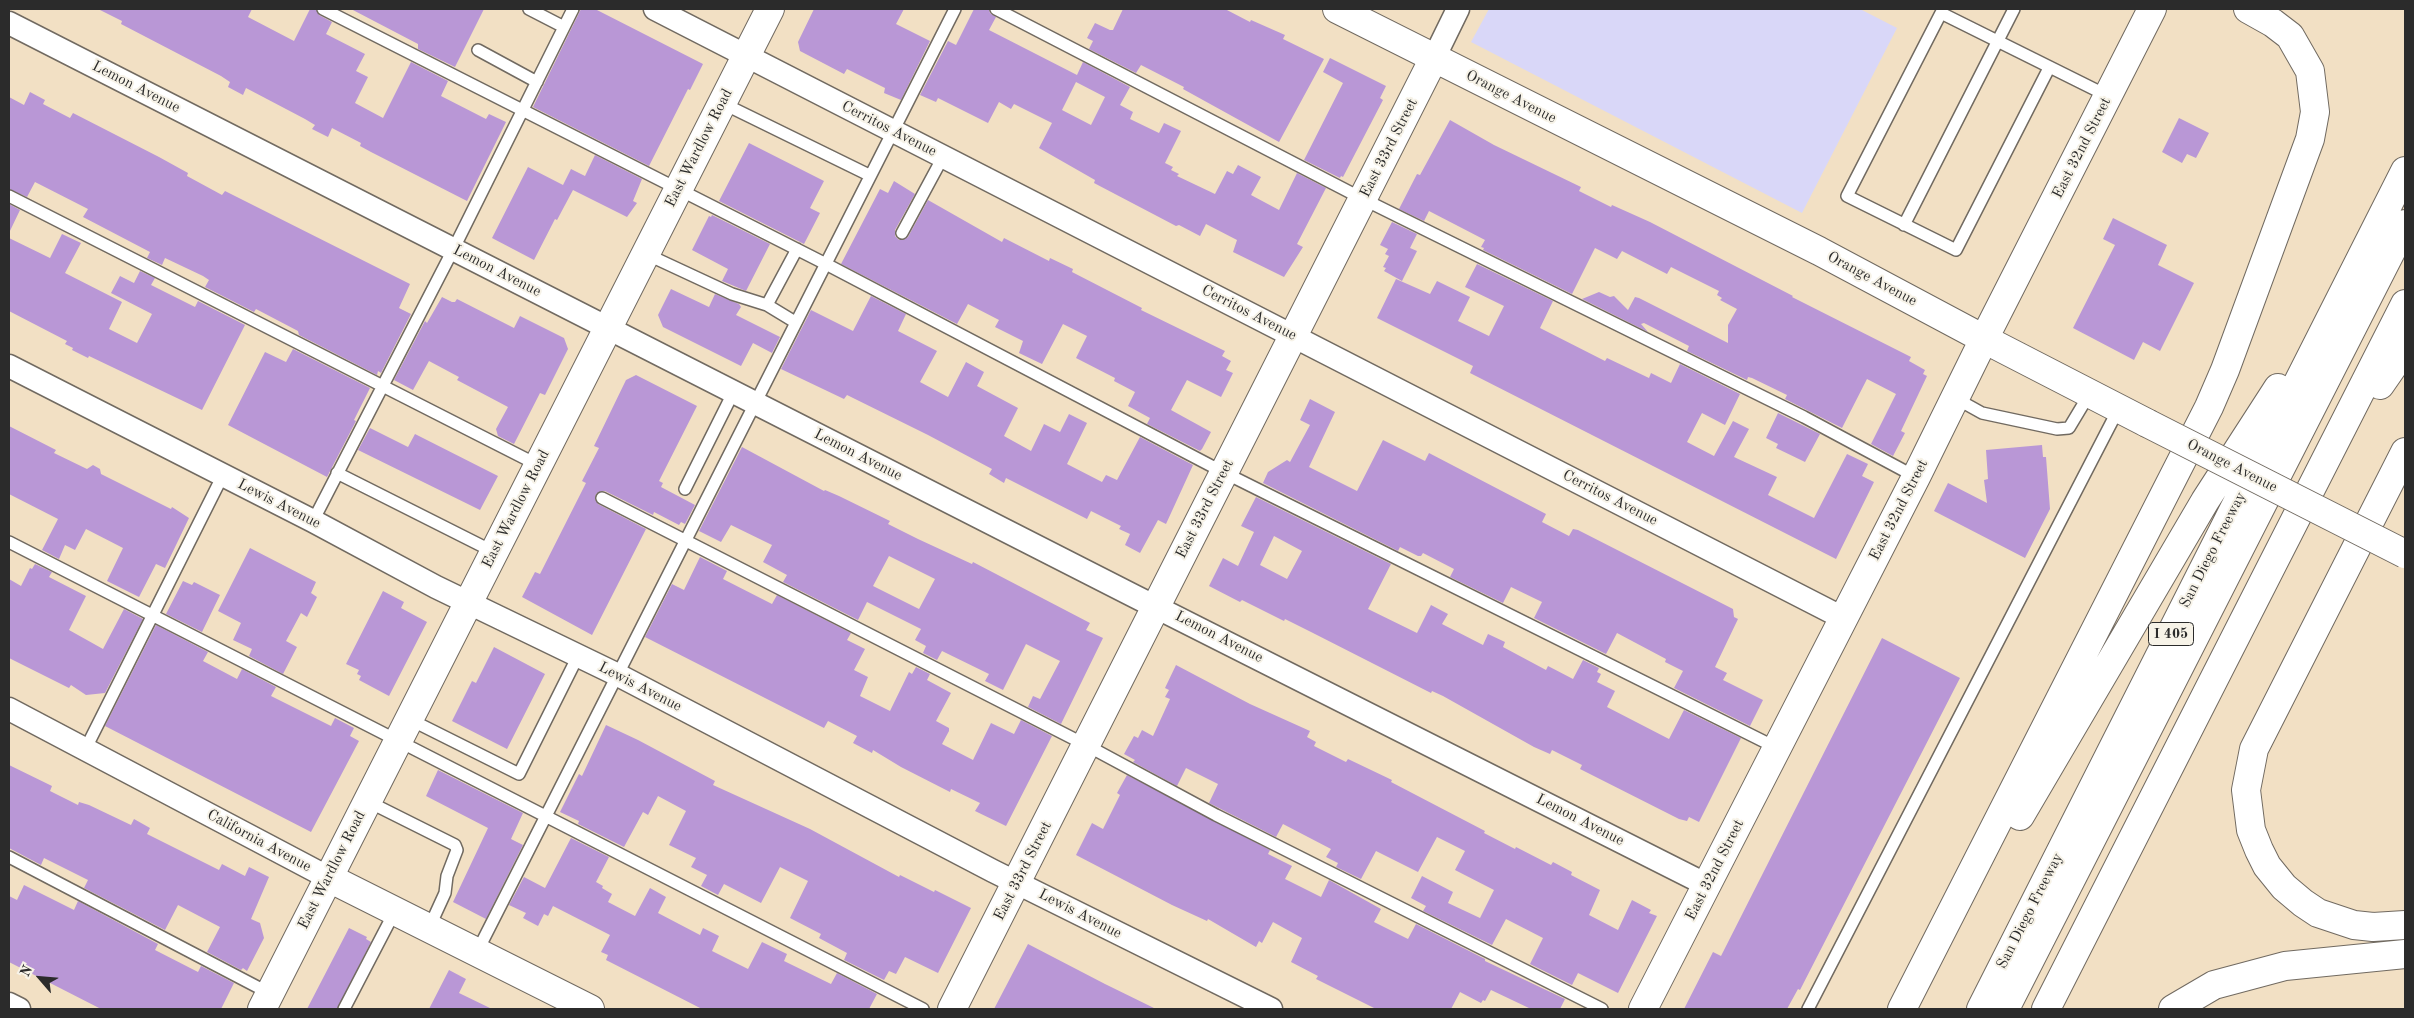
<!DOCTYPE html>
<html>
<head>
<meta charset="utf-8">
<style>
	body { margin:0 }
	#map { position:relative; width:2414px; height:1018px; overflow:hidden; background:#f2e0c4; font-family:"Old Standard TT",serif }
	canvas { display:block }
	.frame { position:absolute; inset:0; border:10px solid #2b2b2b; pointer-events:none }
	.north { position:absolute; left:15px; top:953px; width:50px; height:50px; -webkit-text-stroke:4px #f7f3e8; paint-order:stroke; rotate:297deg; font-size:14px; font-weight:700; line-height:20px; text-align:center; color:#2b2b2b }
	.north::after { content:''; display:block; margin:auto; width:18px; height:22px; background:#2b2b2b; clip-path:polygon(50% 0,100% 100%,50% 72%,0 100%) }
</style>
</head>
<body>
<div id="map">
<canvas width="2414" height="1018"></canvas>
<div class="frame"></div>
<div class="north">N</div>
</div>
<script>
const g = document.querySelector('canvas').getContext('2d');
g.lineJoin = 'round';
function fill(path, color) {
  g.fillStyle = color;
  g.fill(path, 'evenodd');
}
function toPath(rows) {
  const path = new Path2D();
  for (const r of rows) {
    path.moveTo(r[0], r[1]);
    for (let i = 2; i < r.length; i += 2) path.lineTo(r[i], r[i + 1]);
  }
  return path;
}
function strokePath(path, color, width, dash) {
  g.strokeStyle = color;
  g.lineWidth = width;
  g.lineCap = dash ? 'butt' : 'round';
  g.setLineDash(dash || []);
  g.stroke(path);
}
function write(font, color, halo, rows, align = 'center') {
  g.font = font + ' "Old Standard TT",serif';
  g.lineWidth = 4;
  g.setLineDash([]);
  g.textBaseline = 'middle';
  g.strokeStyle = halo;
  g.fillStyle = color;
  for (const [text, x, y, turn = 0] of rows) {
    g.save();
    g.translate(x, y);
    g.rotate((+turn || 0) * Math.PI / 180);
    g.textAlign = isNaN(turn) ? turn : align;
    if (halo) g.strokeText(text, 0, 0);
    g.fillText(text, 0, 0);
    g.restore();
  }
}
fill(toPath([
	[1489,9,1860,9,1897,28,1802,213,1471,42]
]), '#d9d7f8');
fill(toPath([
	[98,9,252,9,248,17,294,41,310,9,316,9,319,15,332,22,326,34,365,54,356,71,368,77,355,103,383,118,411,62,448,81,441,96,486,119,489,114,506,122,467,201,371,152,360,146,361,143,332,128,328,137,312,129,315,125,305,119,246,88,243,95,228,87,230,82,221,76,121,24,122,21],
	[351,9,484,9,455,67,418,49,418,44],
	[581,9,595,9,703,64,690,90,688,89,649,166,533,107],
	[814,9,904,9,896,24,930,41,901,100,884,93,885,88,847,69,844,74,800,51,798,42],
	[974,9,989,9,990,13,996,17,989,30,1077,75,1083,62,1130,87,1120,105,1133,112,1130,119,1159,133,1164,123,1181,131,1165,163,1173,167,1171,170,1179,174,1177,176,1215,194,1227,171,1233,174,1238,165,1261,177,1251,195,1279,210,1297,173,1326,188,1297,244,1303,247,1284,277,1233,252,1237,240,1206,224,1200,236,1179,225,1176,226,1094,183,1095,180,1039,148,1052,123,1014,104,1011,109,999,102,988,123,938,98,936,102,920,95,948,41,956,45],
	[1076,82,1105,97,1091,125,1062,110],
	[1123,9,1225,9,1250,22,1251,20,1285,35,1283,39,1324,59,1279,142,1183,89,1184,87,1141,65,1136,73,1089,49,1093,41,1087,38,1095,23,1110,30,1113,30],
	[1330,58,1386,86,1380,98,1383,100,1343,177,1341,176,1340,178,1304,160,1343,83,1323,72],
	[30,92,45,100,43,104,70,118,73,113,159,157,188,173,187,176,222,195,225,191,410,284,399,308,411,314,381,373,378,371,377,375,299,335,298,331,256,309,254,312,205,287,209,280,203,276,165,258,162,265,147,258,150,252,83,217,88,209,35,182,27,197,9,189,9,97,24,105],
	[2179,118,2209,133,2196,158,2187,154,2182,163,2162,152],
	[1450,120,1494,145,1581,187,1579,191,1611,207,1612,205,1650,222,1793,296,1792,297,1911,357,1909,361,1925,370,1923,374,1927,376,1901,431,1905,433,1893,456,1871,444,1896,394,1867,379,1842,428,1785,399,1787,395,1752,378,1748,377,1747,380,1687,351,1689,346,1644,323,1641,324,1648,332,1582,299,1599,292,1610,297,1614,296,1628,310,1635,297,1639,298,1728,343,1728,325,1737,309,1720,300,1722,298,1717,295,1719,291,1671,267,1667,274,1622,251,1617,259,1595,248,1572,294,1483,250,1484,248,1481,247,1485,240,1429,211,1424,221,1399,209,1417,174,1420,175],
	[749,143,824,181,810,208,820,213,804,244,719,201],
	[595,155,642,179,633,201,637,203,627,217,573,190,557,220,555,219,534,260,492,238,528,167,563,185,571,169,585,176],
	[894,181,915,194,895,230,895,236,899,240,903,240,908,237,928,200,1002,242,1004,238,1049,261,1050,258,1073,269,1072,272,1142,308,1141,310,1225,351,1222,356,1231,361,1226,370,1233,373,1221,397,1187,380,1171,410,1211,432,1202,449,1200,451,1147,424,1150,418,1128,406,1135,392,1114,381,1115,378,1076,358,1087,336,1063,324,1042,364,1019,353,1023,341,995,327,999,320,968,304,957,324,841,264,880,189,888,193],
	[9,204,20,210,9,233],
	[712,215,770,244,746,291,722,281,728,269,692,250,709,216,711,217],
	[2113,218,2167,245,2158,265,2194,283,2160,351,2143,342,2134,360,2073,328,2115,245,2103,239],
	[1392,222,1417,234,1410,248,1417,251,1402,281,1384,271,1386,268,1383,267,1389,256,1385,254,1388,249,1380,245],
	[62,234,81,243,65,273,122,302,109,329,137,343,152,314,111,293,120,276,134,283,140,271,155,278,151,285,195,307,198,301,247,326,245,325,202,410,89,356,88,358,72,350,73,348,65,344,67,341,9,311,9,238,50,258],
	[1477,264,1553,301,1540,328,1605,361,1607,358,1649,378,1651,373,1671,383,1680,364,1740,394,1725,425,1702,413,1687,442,1714,456,1733,421,1749,429,1734,457,1777,477,1768,495,1814,518,1847,454,1868,464,1862,476,1874,482,1836,559,1470,373,1473,366,1377,318,1396,279,1430,294,1437,281,1470,297,1458,321,1489,336,1504,306,1465,287],
	[671,289,709,307,715,294,739,304,741,307,736,315,780,337,772,353,753,343,741,366,663,327,658,315],
	[871,296,906,314,898,331,937,351,920,382,948,397,966,362,984,372,977,386,1018,408,1004,436,1031,451,1044,424,1060,432,1069,414,1087,423,1067,464,1102,482,1106,475,1117,480,1140,437,1193,465,1166,524,1158,520,1140,553,1125,545,1130,534,1119,529,1121,526,1091,511,1087,519,1006,478,1004,483,989,474,992,469,928,435,847,395,844,399,781,369,811,310,853,331],
	[442,297,452,302,455,302,457,299,514,328,520,316,564,338,568,349,545,395,540,393,514,444,498,436,496,429,508,407,457,380,459,377,429,361,413,390,394,380,425,321,427,323],
	[293,349,370,388,354,420,356,421,327,477,228,425,265,352,286,362],
	[636,375,697,406,659,481,663,483,661,487,695,505,685,524,681,522,679,525,654,512,653,515,605,491,601,491,596,494,595,499,598,504,646,529,592,635,522,597,535,572,540,574,586,483,582,481,599,448,594,446,626,380],
	[1310,399,1335,412,1309,467,1357,491,1383,440,1425,461,1429,453,1546,514,1542,522,1569,536,1573,529,1578,530,1733,609,1734,617,1738,619,1715,667,1727,673,1723,680,1763,700,1750,726,1674,688,1683,671,1665,662,1666,659,1617,633,1606,654,1534,618,1542,602,1511,587,1503,603,1450,577,1454,569,1423,553,1421,556,1418,556,1400,547,1398,551,1263,483,1268,472,1287,460,1290,462,1310,425,1300,420],
	[1778,413,1820,434,1805,462,1776,448,1778,444,1766,438],
	[9,426,56,450,54,453,87,469,93,465,100,469,101,474,171,509,172,507,189,518,165,568,156,564,139,597,107,581,123,548,86,529,75,550,65,545,59,559,42,550,58,519,9,494],
	[370,428,408,447,415,434,498,476,480,510,358,450],
	[2042,445,2043,457,2046,457,2050,509,2025,558,1934,511,1948,483,1987,503,1984,480,1988,479,1986,450],
	[742,447,824,491,825,490,839,496,890,521,888,524,918,539,972,564,973,562,1090,623,1086,630,1103,638,1061,724,1028,707,1033,696,1040,699,1060,661,1026,644,1003,690,985,681,989,674,942,651,937,660,923,653,926,646,915,640,921,629,867,602,858,620,783,582,787,575,763,562,772,545,731,525,721,542,699,531],
	[889,556,935,579,919,609,873,586],
	[1256,497,1391,564,1368,609,1417,633,1431,605,1448,614,1442,624,1483,645,1488,634,1505,642,1503,647,1546,670,1548,666,1573,679,1583,660,1599,668,1597,672,1601,674,1597,682,1615,691,1607,707,1669,739,1684,710,1741,738,1699,822,1689,817,1687,821,1679,819,1580,769,1582,765,1552,750,1550,754,1534,747,1443,696,1432,691,1431,693,1313,633,1285,619,1284,621,1242,600,1240,602,1209,586,1223,558,1238,566,1254,532,1241,526],
	[1274,536,1302,551,1287,579,1260,565],
	[250,548,316,582,311,593,317,597,307,617,301,613,286,641,297,647,283,674,249,656,252,649,233,640,241,623,218,611],
	[700,557,727,571,723,579,772,604,777,595,851,633,847,640,865,649,854,670,868,677,860,696,890,711,909,672,912,674,916,667,930,674,927,680,951,693,936,721,949,728,949,731,942,744,973,760,991,723,1014,734,1021,720,1052,736,1006,826,975,811,980,803,951,789,950,792,901,767,873,750,872,753,853,743,857,736,828,721,824,728,645,637,672,584,684,590],
	[35,564,52,572,49,577,86,596,69,630,103,649,124,609,143,619,105,693,86,695,71,685,69,688,9,658,9,579,21,586,30,568,32,569],
	[183,581,192,585,194,582,220,595,202,632,166,614],
	[383,591,404,602,401,608,427,622,389,696,359,680,361,676,357,674,359,670,346,664],
	[156,625,208,652,203,661,237,679,242,669,276,687,271,696,331,726,335,718,354,728,350,736,359,741,311,832,105,726],
	[1882,638,1960,678,1800,990,1798,989,1787,1009,1684,1009,1713,952,1721,956],
	[494,647,545,674,507,749,452,721,472,681,476,683],
	[1176,665,1250,704,1310,731,1307,737,1316,742,1314,746,1346,762,1348,759,1392,780,1391,782,1485,831,1484,833,1515,849,1516,847,1551,865,1553,862,1572,872,1571,875,1600,890,1589,915,1618,930,1632,900,1651,910,1649,913,1657,916,1618,993,1578,973,1572,985,1530,964,1543,938,1506,919,1492,945,1423,911,1426,906,1411,898,1422,876,1453,892,1448,903,1480,918,1494,890,1455,870,1465,851,1437,837,1418,872,1376,851,1361,879,1336,867,1338,863,1326,857,1331,849,1283,824,1276,837,1209,803,1218,784,1186,768,1177,786,1133,762,1135,760,1124,754,1134,736,1138,738,1142,730,1153,736,1170,699,1165,697,1169,690,1165,688],
	[606,725,638,740,715,781,713,785,810,829,899,877,900,875,934,892,935,890,971,908,938,973,905,957,896,974,889,971,884,980,844,960,847,953,819,938,821,934,790,918,808,881,780,867,761,903,724,884,718,895,701,886,707,875,691,867,696,858,669,845,686,811,658,796,648,815,643,812,624,847,578,824,579,821,560,812,579,774,582,776],
	[9,765,52,786,50,791,78,805,79,802,89,805,131,825,134,819,150,828,147,834,219,870,222,864,245,876,249,867,269,877,251,919,260,923,264,938,247,971,243,968,241,970,207,952,220,927,178,905,165,930,84,888,88,880,44,858,41,865,9,848],
	[438,770,523,813,511,839,523,845,486,919,453,902,488,828,426,796],
	[1127,775,1270,850,1268,854,1292,866,1285,879,1321,897,1329,880,1381,909,1374,922,1408,939,1416,924,1485,959,1485,961,1565,999,1560,1009,1531,1009,1491,990,1485,1001,1483,1000,1481,1003,1460,992,1451,1009,1376,1009,1316,979,1318,976,1291,962,1302,938,1273,922,1262,943,1259,941,1256,947,1208,919,1207,921,1172,905,1076,855,1092,823,1103,829,1120,795,1117,793],
	[571,838,609,857,596,882,603,886,602,888,612,894,608,902,635,916,650,888,666,897,658,913,700,935,703,928,719,936,712,951,748,969,762,942,787,954,784,961,831,984,837,973,877,994,869,1009,702,1009,606,960,608,955,601,952,610,935,553,906,548,916,544,914,538,926,523,918,526,913,509,905,524,877,545,888],
	[24,885,74,910,78,901,158,944,155,950,198,972,201,966,234,983,221,1009,101,1009,9,962,9,896,17,900],
	[349,928,367,937,366,939,371,942,337,1009,307,1009],
	[1028,944,1105,984,1156,1009,994,1009],
	[449,970,466,979,459,993,492,1009,429,1009]
]), '#b997d6');
const service = toPath([
	[323,9,824,263,1223,472,1777,748],
	[529,9,564,27],
	[996,9,1363,199,1804,417,1916,477],
	[478,50,537,82],
	[2049,68,1956,250,1847,196,1941,13,2108,96],
	[722,103,869,175],
	[9,196,538,465],
	[1904,225,2014,9],
	[902,233,943,157],
	[646,254,732,294,767,305],
	[795,322,767,305,797,249],
	[1955,398,1982,413,2057,429,2069,428,2090,393],
	[337,473,494,552],
	[685,489,734,391],
	[602,498,1086,745,1216,815,1602,1009],
	[313,521,454,248,573,9],
	[9,542,923,1009],
	[409,719,519,774,578,656],
	[85,750,223,475],
	[367,801,455,845,457,850,447,876,445,893,429,928],
	[9,857,269,993],
	[477,952,955,9],
	[344,1009,395,911],
	[1808,1009,2119,408]
]);
const minor = toPath([
	[655,9,1843,618],
	[9,23,1134,596,1707,885],
	[1434,58,1458,9],
	[9,366,313,521,436,587,618,675,993,871,1271,1009],
	[9,709,329,878],
	[9,1004,19,1009]
]);
const tertiary = toPath([
	[1337,9,1819,251,1984,339,1916,477,1643,1009],
	[329,878,590,1009],
	[952,1009,1434,58]
]);
const secondary = toPath([
	[2147,423,1984,339,2152,9],
	[262,1009,770,9]
]);
const motorway = toPath([
	[2380,385,2405,349],
	[2405,452,2254,749,2246,790,2251,830,2259,850,2267,866,2284,887,2303,903,2318,913,2354,925,2373,927,2405,925],
	[2020,816,2205,501,2278,388],
	[1902,1009,2209,407,2225,370,2310,139,2315,112,2310,71,2290,36,2273,23,2248,9],
	[1981,1009,2405,171],
	[2005,1009,2405,224],
	[2046,1009,2405,304],
	[2173,1009,2214,985,2285,966,2405,954]
]);
strokePath(service, '#716a61', 14);
strokePath(minor, '#716a61', 25);
strokePath(tertiary, '#716a61', 30);
strokePath(secondary, '#716a61', 30);
strokePath(motorway, '#716a61', 30);
strokePath(service, '#fff', 11);
strokePath(minor, '#fff', 22);
strokePath(tertiary, '#fff', 28);
strokePath(secondary, '#fff', 28);
strokePath(motorway, '#fff', 28);
const secondaryBridge = toPath([
	[2147,423,2405,554]
]);
strokePath(secondaryBridge, '#716a61', 30, []);
strokePath(secondaryBridge, '#fff', 28);
for (const [x, y, w] of [
	[2171,634,45]
]) {
  const box = new Path2D();
  box.roundRect(x - w / 2, y - 11.5, w, 23, 4);
  g.fillStyle = '#f7f3e8';
  g.fill(box);
  strokePath(box, '#2b2b2b', 1);
}
write('bold 14px', '#2b2b2b', null, [
	["I 405",2171,634]
]);
write('15px', '#2b2b2b', '#f7f3e8', [
	["Lemon Avenue",136,87,27],
	["Orange Avenue",1511,97,27],
	["Cerritos Avenue",889,129,27],
	["East Wardlow Road",699,148,-63],
	["East 33rd Street",1389,148,-63],
	["East 32nd Street",2082,148,-63],
	["Lemon Avenue",497,271,27],
	["Orange Avenue",1872,279,28],
	["Cerritos Avenue",1249,313,27],
	["Lemon Avenue",858,455,27],
	["Orange Avenue",2232,466,27],
	["Cerritos Avenue",1610,498,27],
	["Lewis Avenue",279,504,27],
	["East Wardlow Road",516,509,-63],
	["East 33rd Street",1205,509,-63],
	["East 32nd Street",1899,510,-63],
	["San Diego Freeway",2213,550,-63],
	["Lemon Avenue",1219,637,27],
	["Lewis Avenue",640,687,27],
	["Lemon Avenue",1580,820,27],
	["California Avenue",259,841,28],
	["East Wardlow Road",332,870,-63],
	["East 32nd Street",1715,870,-63],
	["East 33rd Street",1023,871,-63],
	["San Diego Freeway",2030,911,-63],
	["Lewis Avenue",1080,914,27]
]);
</script>
</body>
</html>
